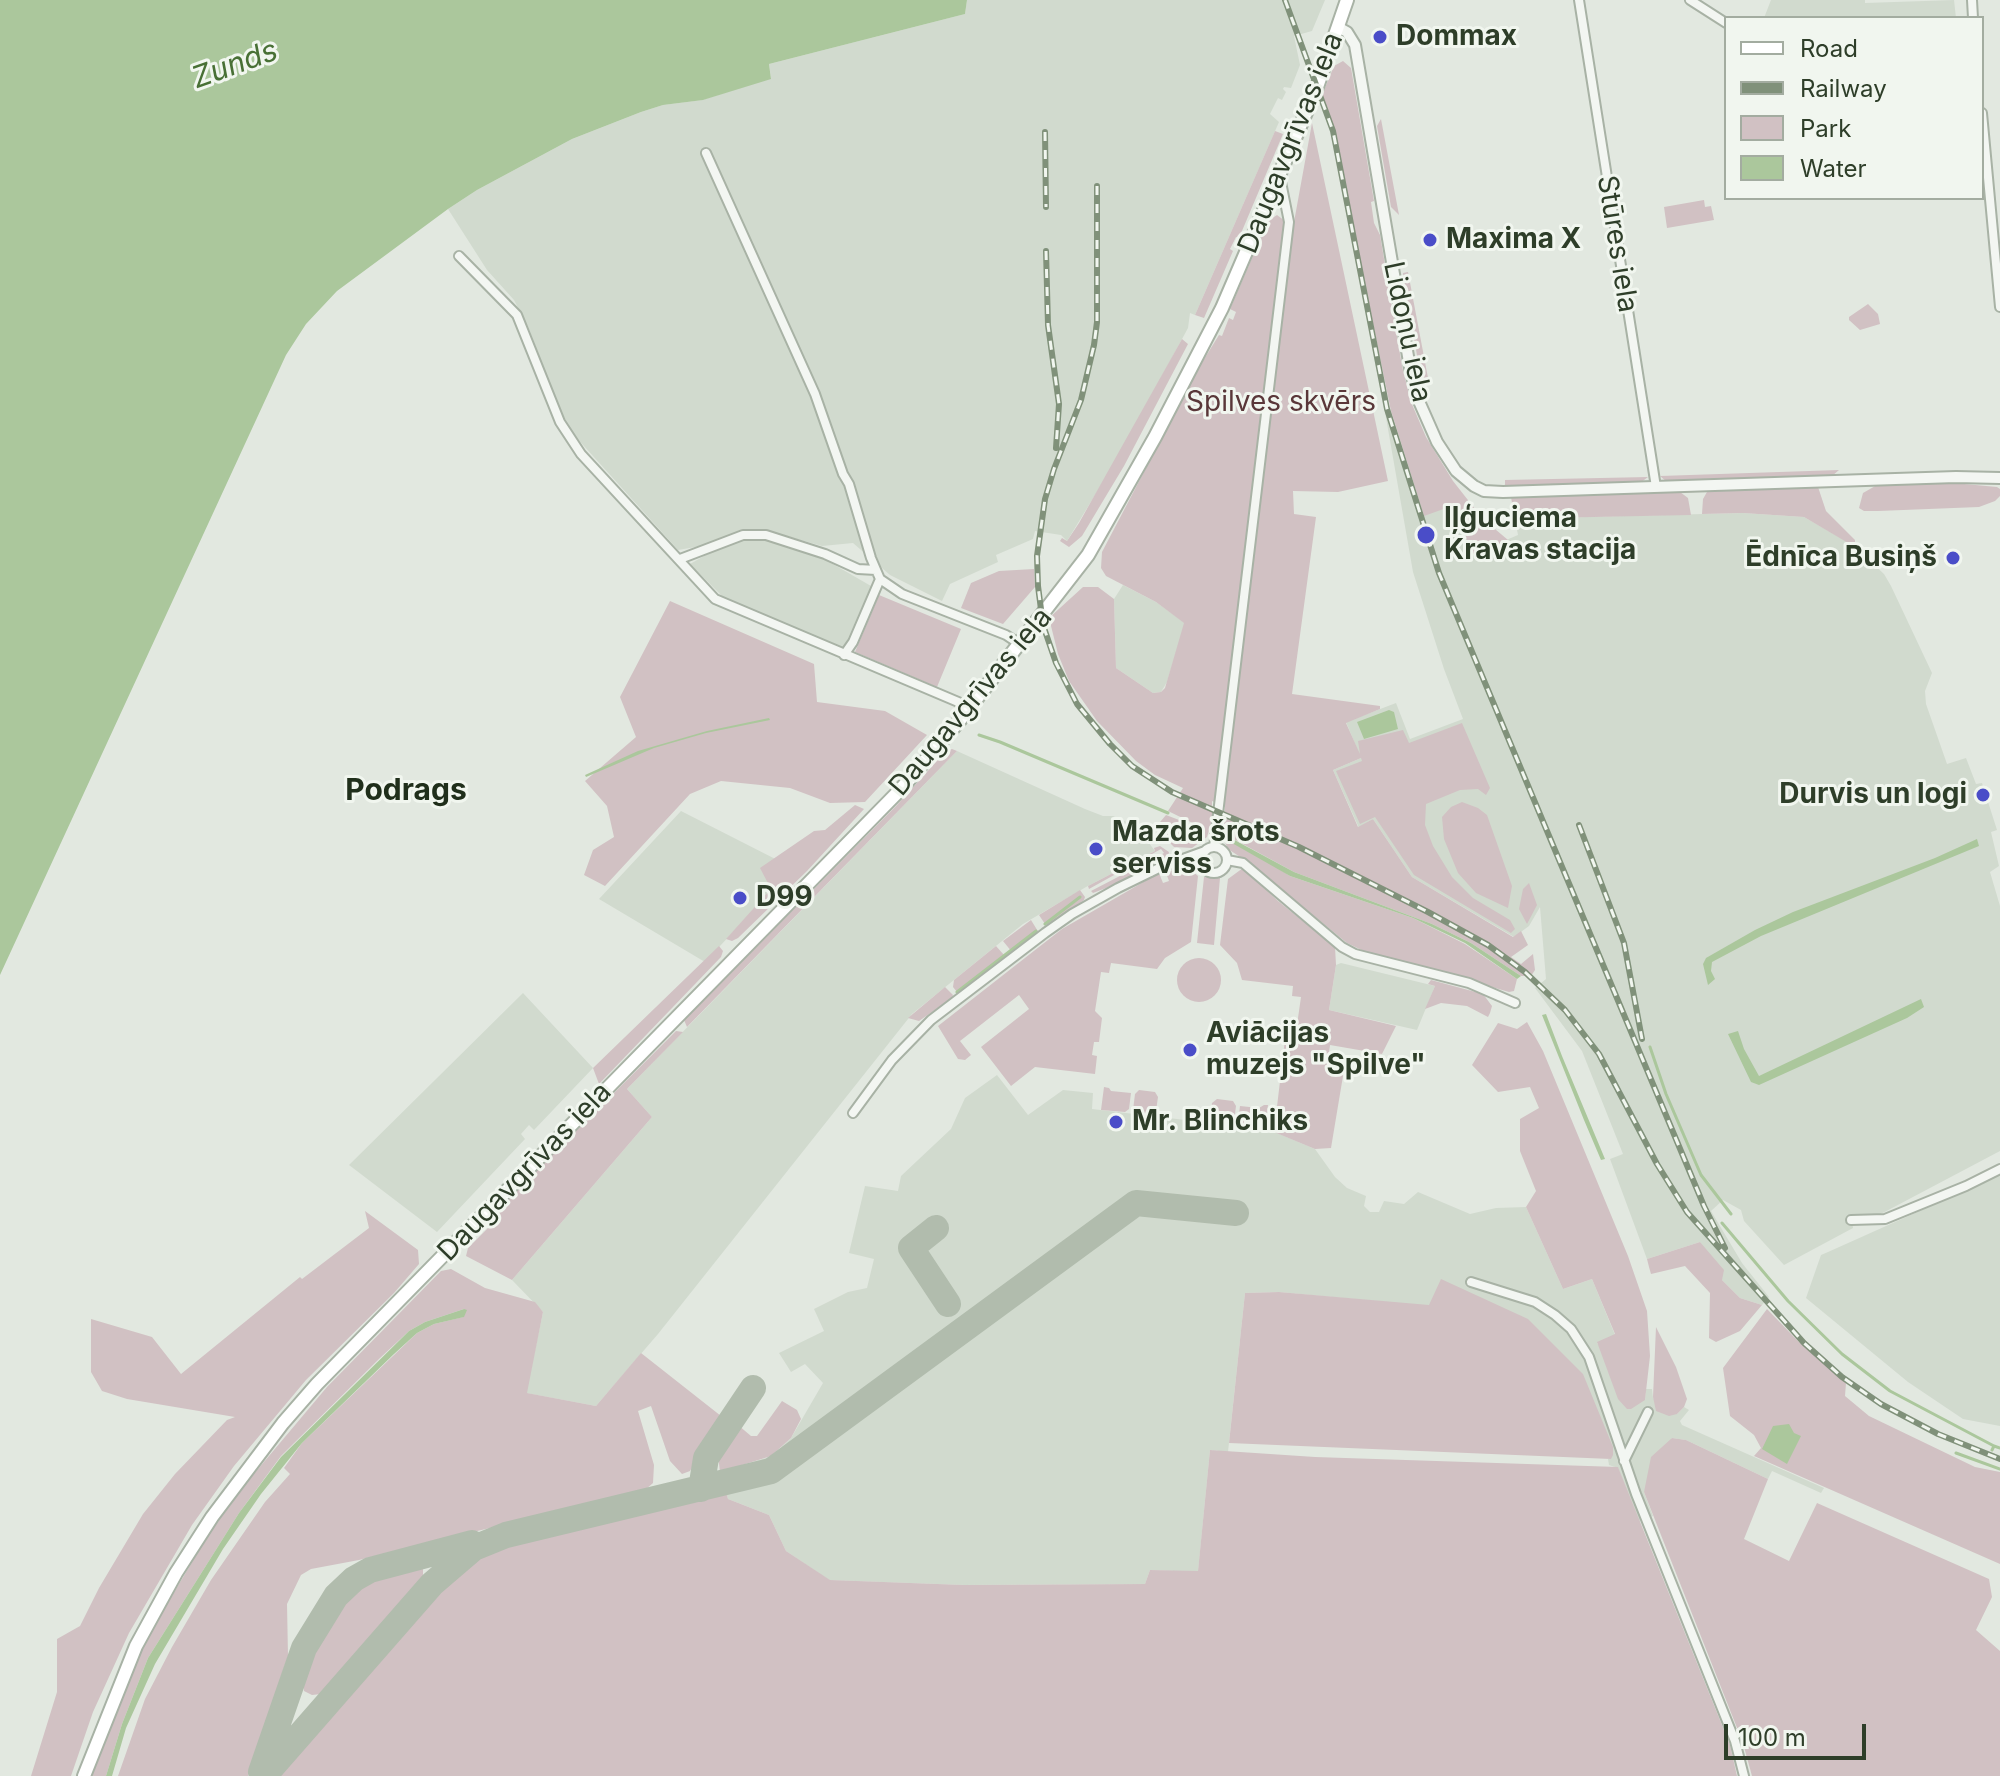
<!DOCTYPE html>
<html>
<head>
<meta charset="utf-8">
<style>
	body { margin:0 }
	#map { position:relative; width:2000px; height:1776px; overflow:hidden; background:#e2e8e0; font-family:Inter,sans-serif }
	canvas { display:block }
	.legend { position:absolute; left:1724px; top:16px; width:260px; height:184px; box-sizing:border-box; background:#f1f6ef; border:2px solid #a3aca0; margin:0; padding:10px 14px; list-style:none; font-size:24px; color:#2e3e29 }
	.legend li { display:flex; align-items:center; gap:16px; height:40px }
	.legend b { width:40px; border:2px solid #a3aca0 }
	.scale { position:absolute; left:1724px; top:1724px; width:142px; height:36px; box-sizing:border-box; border:4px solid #2e3e29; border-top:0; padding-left:10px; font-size:24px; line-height:28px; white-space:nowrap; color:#2e3e29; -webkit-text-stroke:6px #f1f6ef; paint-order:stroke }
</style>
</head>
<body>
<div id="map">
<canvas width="2000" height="1776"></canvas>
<ul class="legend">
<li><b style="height:10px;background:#fff"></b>Road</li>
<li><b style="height:10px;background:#80917a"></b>Railway</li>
<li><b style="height:22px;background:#d1c1c3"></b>Park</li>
<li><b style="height:22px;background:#abc79c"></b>Water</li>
</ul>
<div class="scale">100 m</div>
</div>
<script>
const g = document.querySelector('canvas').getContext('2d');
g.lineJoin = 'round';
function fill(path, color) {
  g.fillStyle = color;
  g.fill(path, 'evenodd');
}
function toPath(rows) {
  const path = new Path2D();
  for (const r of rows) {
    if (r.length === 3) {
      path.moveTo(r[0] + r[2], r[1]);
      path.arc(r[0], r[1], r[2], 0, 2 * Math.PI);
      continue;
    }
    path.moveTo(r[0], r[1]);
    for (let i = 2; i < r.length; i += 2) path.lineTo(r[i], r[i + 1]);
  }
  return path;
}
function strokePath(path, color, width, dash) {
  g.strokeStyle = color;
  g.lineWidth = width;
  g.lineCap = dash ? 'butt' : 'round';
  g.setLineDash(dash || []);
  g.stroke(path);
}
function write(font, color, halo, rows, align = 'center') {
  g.font = font + ' Inter,sans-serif';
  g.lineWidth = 6;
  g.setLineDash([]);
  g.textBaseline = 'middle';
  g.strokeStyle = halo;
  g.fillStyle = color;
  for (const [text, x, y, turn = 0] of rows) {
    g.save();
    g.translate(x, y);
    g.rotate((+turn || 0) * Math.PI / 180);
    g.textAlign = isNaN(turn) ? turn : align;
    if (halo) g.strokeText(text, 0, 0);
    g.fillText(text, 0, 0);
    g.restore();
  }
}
fill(toPath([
	[967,0,1325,0,1312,31,1294,36,1300,65,1291,88,1284,87,1283,89,1286,92,1282,100,1278,98,1270,114,1279,122,1195,315,1190,313,1188,328,1117,459,1067,541,1061,535,1035,531,1033,539,996,555,998,562,950,584,942,601,890,575,853,543,822,546,765,530,742,530,707,545,678,550,574,435,560,410,529,329,514,300,487,270,448,209,477,190,572,139,641,112,663,105,702,100,771,78,769,64,965,14],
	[1771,0,1865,0,1865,3,1954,0,1956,18,1764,18],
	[1391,411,1423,515,1452,505,1473,554,1518,535,1515,519,1544,513,1546,518,1743,513,1804,517,1853,545,1884,574,1891,586,1932,673,1925,691,1926,704,1947,764,1966,758,1976,784,1982,783,1997,830,1991,832,1999,866,1990,872,2000,906,2000,1151,1877,1216,1851,1214,1853,1228,1784,1265,1744,1221,1741,1210,1723,1200,1711,1211,1742,1263,1769,1297,1762,1305,1740,1298,1722,1280,1700,1242,1647,1259,1610,1159,1623,1154,1582,1051,1535,988,1546,979,1540,907,1529,926,1514,937,1412,877,1373,819,1359,828,1333,770,1361,758,1346,722,1396,703,1410,739,1463,719,1444,669,1413,572,1385,412],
	[742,538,765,538,819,556,871,586,843,650,793,630,793,627,723,597,690,564,720,547],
	[1123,585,1156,602,1185,623,1167,682,1161,692,1153,693,1116,668,1114,599],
	[957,751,1085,809,1103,816,1113,816,1137,827,1155,851,1086,887,1023,924,912,1014,658,1334,596,1406,526,1393,543,1312,512,1280,652,1117,627,1089],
	[681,811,793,868,705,962,599,899],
	[1341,963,1435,986,1417,1030,1329,1010,1336,965],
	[523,993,593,1068,534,1130,529,1125,521,1134,525,1139,437,1232,349,1165],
	[997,1075,1028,1115,1063,1090,1093,1093,1092,1109,1270,1130,1315,1149,1335,1177,1347,1188,1366,1196,1364,1206,1370,1212,1379,1212,1384,1201,1404,1204,1418,1192,1470,1214,1496,1208,1526,1207,1563,1289,1592,1279,1615,1335,1597,1343,1645,1400,1646,1389,1652,1389,1653,1398,1677,1414,1684,1407,1689,1410,1680,1421,1682,1425,1824,1488,1821,1493,1772,1471,1768,1479,1686,1440,1672,1438,1644,1492,1653,1516,1639,1521,1618,1468,1609,1465,1608,1459,1611,1459,1429,1306,1279,1292,1245,1293,1228,1452,1210,1450,1198,1572,1150,1570,1145,1584,964,1585,829,1580,786,1551,769,1515,728,1499,720,1472,772,1456,791,1438,823,1383,805,1364,791,1372,779,1353,824,1331,814,1309,848,1292,867,1288,874,1259,849,1253,865,1186,898,1191,901,1176,951,1129,965,1098],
	[2000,1175,2000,1426,1963,1419,1908,1382,1806,1298,1821,1255,1828,1252]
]), '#d1dace');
fill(toPath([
	[1343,61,1351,68,1374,201,1371,202,1374,223,1380,235,1402,366,1411,402,1426,437,1453,481,1482,518,1508,540,1473,554,1452,506,1424,516,1391,411,1333,128,1322,95,1334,66],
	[1381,119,1399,215,1391,207,1377,126],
	[1312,123,1388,481,1338,492,1293,491,1294,514,1316,517,1292,694,1380,706,1380,709,1346,723,1360,754,1358,741,1403,730,1409,743,1462,723,1490,788,1486,795,1478,789,1460,790,1426,804,1425,825,1433,846,1452,877,1473,898,1510,920,1515,929,1511,933,1414,875,1375,817,1360,824,1336,771,1362,761,1361,758,1333,770,1358,827,1373,819,1412,877,1513,937,1521,931,1528,945,1511,957,1521,964,1533,954,1535,970,1531,976,1521,976,1471,943,1432,924,1294,872,1228,836,1290,876,1413,918,1465,944,1517,979,1514,991,1509,992,1427,968,1374,956,1347,943,1248,862,1228,849,1222,836,1225,807,1212,801,1212,820,1207,837,1192,848,1174,847,1155,828,1166,815,1200,828,1200,831,1205,829,1168,811,1183,788,1155,775,1136,761,1097,721,1069,681,1058,654,1049,618,1083,587,1098,587,1114,599,1116,668,1153,693,1161,692,1165,688,1184,623,1156,602,1106,576,1101,568,1102,552,1198,369,1219,335,1222,336,1229,318,1233,320,1236,312,1230,309,1268,221,1277,215,1285,221,1294,222],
	[1275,131,1283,134,1239,238,1236,237,1230,249,1233,251,1204,318,1195,315],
	[1704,200,1705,207,1711,206,1714,220,1667,228,1664,207],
	[1408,272,1428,378,1421,379,1403,273],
	[1868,304,1878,314,1880,324,1860,330,1849,320,1849,317],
	[1182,339,1188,344,1124,466,1082,536,1069,547,1060,541,1062,538,1067,541,1079,523],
	[1839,470,1832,476,1667,482,1660,476],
	[1648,477,1640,483,1505,487,1505,480],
	[1954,483,1997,487,2000,489,2000,496,1995,501,1979,507,1878,511,1864,511,1859,508,1863,493,1877,485],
	[1818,487,1826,511,1855,540,1855,547,1804,517,1743,513,1702,514,1703,499,1707,492,1712,491],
	[1680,492,1688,498,1691,515,1545,518,1543,509,1514,515,1511,497],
	[1034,569,1035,587,1003,624,961,608,971,583,999,571],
	[879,595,961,629,937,687,855,652],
	[670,601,814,664,817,702,885,711,927,735,865,802,830,803,790,788,721,781,690,794,605,886,584,875,593,850,614,837,607,806,585,781,636,737,620,697],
	[952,749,957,751,687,1027,684,1020,897,805,945,752],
	[1462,802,1478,808,1487,815,1512,886,1508,908,1476,893,1458,873,1444,839,1442,817,1451,807],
	[855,805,864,809,807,871,738,938,732,941,726,939,771,889,760,868,814,831,825,830],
	[1160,846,1169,852,1167,859,1106,888,1093,893,1091,891,1164,853,1161,849,1089,889,1088,886,1155,851,1154,848],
	[1188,863,1191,870,1198,876,1191,942,1165,958,1157,969,1111,963,1109,973,1101,972,1095,1011,1102,1018,1099,1042,1094,1042,1092,1055,1097,1056,1095,1074,1035,1067,1011,1086,981,1047,1029,1009,1019,995,960,1041,971,1055,965,1060,958,1059,938,1026,1062,929,1159,873,1163,883,1169,881,1166,873],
	[1243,868,1278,901,1335,947,1336,965,1329,1010,1396,1026,1382,1054,1330,1045,1328,1061,1345,1064,1331,1148,1315,1149,1274,1132,1285,1039,1295,1039,1301,997,1292,996,1293,986,1242,980,1237,963,1220,945,1228,879],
	[1204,877,1220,878,1214,945,1197,943],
	[1529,883,1537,905,1527,924,1519,909,1523,889],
	[1080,890,1085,897,1084,900,1052,923,1045,924,1039,915],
	[1031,920,1039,933,1012,952,1003,941],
	[719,946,723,951,721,957,599,1084,593,1068],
	[996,946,1004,955,1004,960,960,994,957,992,953,987,954,980],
	[1199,980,22],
	[1431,980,1483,994,1492,1006,1490,1013,1488,1017,1467,1006,1441,1003,1425,1009,1435,986,1428,984],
	[945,987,953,995,952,998,919,1021,908,1018],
	[1527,1022,1543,1051,1628,1256,1647,1311,1650,1356,1645,1400,1631,1409,1627,1409,1618,1399,1597,1342,1615,1334,1592,1279,1563,1289,1526,1207,1536,1191,1520,1151,1520,1119,1539,1108,1530,1087,1498,1092,1472,1065,1498,1023,1517,1029],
	[676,1031,683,1032,627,1089,652,1117,512,1280,466,1256,468,1248,496,1220,494,1213],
	[1104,1087,1109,1088,1111,1091,1131,1093,1129,1109,1125,1112,1101,1110],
	[1139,1090,1155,1092,1158,1097,1156,1111,1151,1115,1137,1113,1133,1110,1135,1094],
	[1217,1099,1233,1101,1236,1106,1234,1122,1230,1125,1214,1123,1210,1119,1212,1103],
	[1264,1105,1268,1105,1265,1129,1240,1126,1238,1122,1240,1106,1259,1108],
	[365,1211,418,1250,419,1264,394,1293,306,1380,234,1466,192,1525,129,1633,93,1712,71,1776,31,1776,57,1692,57,1639,80,1626,99,1588,143,1514,175,1474,227,1420,235,1417,127,1399,102,1391,91,1372,91,1319,152,1337,181,1374,300,1277,302,1279,369,1228],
	[1700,1242,1724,1270,1722,1280,1740,1298,1762,1305,1740,1331,1716,1342,1709,1338,1710,1293,1685,1266,1651,1274,1649,1267,1647,1259],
	[451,1269,485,1288,535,1302,543,1312,527,1393,596,1406,641,1353,721,1416,690,1471,682,1474,670,1461,651,1406,638,1411,654,1465,653,1483,645,1490,359,1560,311,1569,301,1575,287,1604,288,1656,248,1776,118,1776,145,1699,172,1647,211,1580,265,1502,290,1474,284,1468,302,1443,417,1333,434,1324,463,1317,464,1309,425,1322,409,1331,380,1358,281,1456,239,1513,148,1658,122,1724,106,1776,92,1776,145,1641,210,1532,253,1475,327,1387,441,1271],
	[1441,1279,1528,1319,1583,1374,1613,1447,1613,1455,1611,1459,1229,1443,1245,1293,1279,1292,1429,1305],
	[1767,1309,1798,1341,1846,1383,1845,1396,1869,1416,1975,1467,2000,1472,2000,1564,1754,1456,1761,1448,1754,1435,1730,1416,1723,1368],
	[1656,1327,1676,1367,1687,1399,1684,1407,1677,1414,1669,1416,1656,1411,1653,1397],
	[782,1401,797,1410,801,1419,791,1438,771,1456,720,1472,718,1455,738,1425,751,1436,757,1436],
	[1672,1438,1686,1440,1768,1479,1744,1539,1789,1561,1817,1503,1989,1579,1992,1597,1976,1630,2000,1651,2000,1776,1752,1776,1743,1743,1644,1492,1651,1457],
	[1210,1450,1315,1457,1618,1467,1730,1745,1737,1776,278,1776,423,1606,468,1564,496,1547,726,1492,728,1499,769,1515,786,1551,830,1580,964,1585,1145,1584,1150,1570,1198,1571],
	[413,1566,423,1569,423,1580,321,1694,312,1695,304,1691,303,1683,317,1640,326,1621,343,1599,358,1587,382,1575]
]), '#d1c1c3');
fill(toPath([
	[0,0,967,0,965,14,769,64,771,79,703,100,663,105,641,112,572,139,477,190,448,209,337,291,306,324,286,355,0,975],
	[1389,710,1394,712,1398,729,1364,739,1357,722],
	[769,718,770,720,706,733,654,748,586,777,585,775,638,751,707,731],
	[1227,836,1294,872,1432,924,1471,943,1521,976,1517,979,1465,943,1413,918,1290,876,1225,839],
	[1977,839,1979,846,1761,936,1712,962,1711,971,1715,979,1708,985,1703,964,1706,958,1755,930,1793,912,1935,858],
	[1921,999,1924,1007,1907,1018,1759,1085,1751,1082,1728,1034,1738,1031,1744,1049,1759,1076],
	[1546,1014,1562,1056,1605,1159,1601,1160,1584,1120,1542,1015],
	[464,1309,467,1310,464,1317,434,1324,417,1333,394,1354,302,1443,261,1494,223,1549,155,1664,126,1728,112,1776,106,1776,122,1724,148,1658,239,1513,281,1457,409,1331,425,1322],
	[1789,1424,1794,1433,1801,1436,1787,1464,1762,1449,1773,1426]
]), '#abc79c');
strokePath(toPath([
	[979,735,1000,742,1168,813],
	[1045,924,1080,897],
	[957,992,1036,931],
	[1650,1047,1666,1094,1701,1175,1731,1214],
	[1722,1223,1788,1301,1842,1354,1890,1391,1994,1446],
	[1992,1450,1994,1446,2000,1448],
	[1956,1453,2000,1469]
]), '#abc79c', 3);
strokePath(toPath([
	[936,1228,911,1248,948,1304],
	[701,1489,706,1458,753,1388],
	[261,1772,304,1648,336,1596,354,1579,370,1570,472,1543],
	[264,1776,432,1584,474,1548,506,1535,771,1471,1136,1203,1236,1213]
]), '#b1bcad', 26);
const minor = toPath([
	[1579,0,1656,487],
	[1690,0,1726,23],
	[1972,0,1973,18],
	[1982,113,2000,307],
	[706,153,815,394,843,474,849,484,871,558,880,579,902,594,1006,635,1018,643],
	[459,256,517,315,560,422,581,454,715,599,970,707],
	[680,559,743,535,766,535,825,554,858,569,876,570],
	[844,655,853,642,880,579],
	[1214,860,13],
	[1214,847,1289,222,1280,177],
	[1227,860,1243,863,1342,947,1355,954,1469,983,1515,1003],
	[853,1113,892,1060,931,1020,1045,933,1072,914,1118,888,1161,867,1205,851],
	[1851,1220,1885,1219,1966,1186,2000,1169],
	[1471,1282,1535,1302,1555,1315,1571,1329,1589,1357,1636,1494,1735,1741,1744,1776],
	[1624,1461,1648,1412]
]);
const tertiary = toPath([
	[1338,27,1347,32,1355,45,1410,368,1418,399,1437,442,1456,471,1474,486,1484,491,1503,492,1956,477,2000,478]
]);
const secondary = toPath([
	[84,1776,136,1646,176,1573,212,1517,283,1423,317,1384,901,789,960,720,1088,555,1155,437,1222,308,1317,87,1347,0]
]);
strokePath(minor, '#a8b2a5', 12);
strokePath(tertiary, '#a8b2a5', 14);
strokePath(secondary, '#a8b2a5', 16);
strokePath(minor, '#f3f6f2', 8);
strokePath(tertiary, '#f3f6f2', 10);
strokePath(secondary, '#fff', 12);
const rail = toPath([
	[1285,0,1333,131,1387,409,1439,573,1704,1206,1725,1248],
	[1045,132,1046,207],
	[1097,186,1097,322,1094,345,1081,400,1054,469,1045,499,1037,556,1038,586,1043,625,1056,663,1077,704,1110,744,1132,766,1172,792,1299,847,1428,912,1488,945,1525,972,1565,1010,1599,1054,1657,1164,1687,1212,1804,1343,1842,1377,1881,1404,1938,1434,2000,1459],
	[1046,251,1048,325,1059,404,1056,448],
	[1579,825,1624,943,1642,1039]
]);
strokePath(rail, '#80917a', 6);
strokePath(rail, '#f1f6ef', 3, [9]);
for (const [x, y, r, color] of [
	[1380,37,8,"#4a4dc8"],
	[1430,240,8,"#4a4dc8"],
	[1426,535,10,"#4a4dc8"],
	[1953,558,8,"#4a4dc8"],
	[1983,795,8,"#4a4dc8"],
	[1096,849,8,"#4a4dc8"],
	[740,898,8,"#4a4dc8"],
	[1190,1050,8,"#4a4dc8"],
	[1116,1122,8,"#4a4dc8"]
]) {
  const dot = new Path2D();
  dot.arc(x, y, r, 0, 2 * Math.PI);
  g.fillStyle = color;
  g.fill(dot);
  strokePath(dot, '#f1f6ef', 3);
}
write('bold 28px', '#2e3e29', '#f1f6ef', [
	["Dommax",1396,37],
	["Maxima X",1446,240],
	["Iļģuciema",1444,519],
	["Kravas stacija",1444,551],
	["Ēdnīca Busiņš",1937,558,"right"],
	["Durvis un logi",1967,795,"right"],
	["Mazda šrots",1112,833],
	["serviss",1112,865],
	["D99",756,898],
	["Aviācijas",1206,1034],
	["muzejs \"Spilve\"",1206,1066],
	["Mr. Blinchiks",1132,1122]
], 'left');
write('28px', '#2e3e29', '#f1f6ef', [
	["Daugavgrīvas iela",1291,143,-68],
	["Stūres iela",1617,244,81],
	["Lidoņu iela",1407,332,78],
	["Daugavgrīvas iela",971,702,-50],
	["Daugavgrīvas iela",525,1172,-46]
]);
write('28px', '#5a3739', '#f1f6ef', [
	["Spilves skvērs",1281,403]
]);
write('italic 30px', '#487035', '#f1f6ef', [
	["Zunds",235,65,-20]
]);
write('bold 30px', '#202f1b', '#f1f6ef', [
	["Podrags",406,791]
]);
</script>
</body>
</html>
